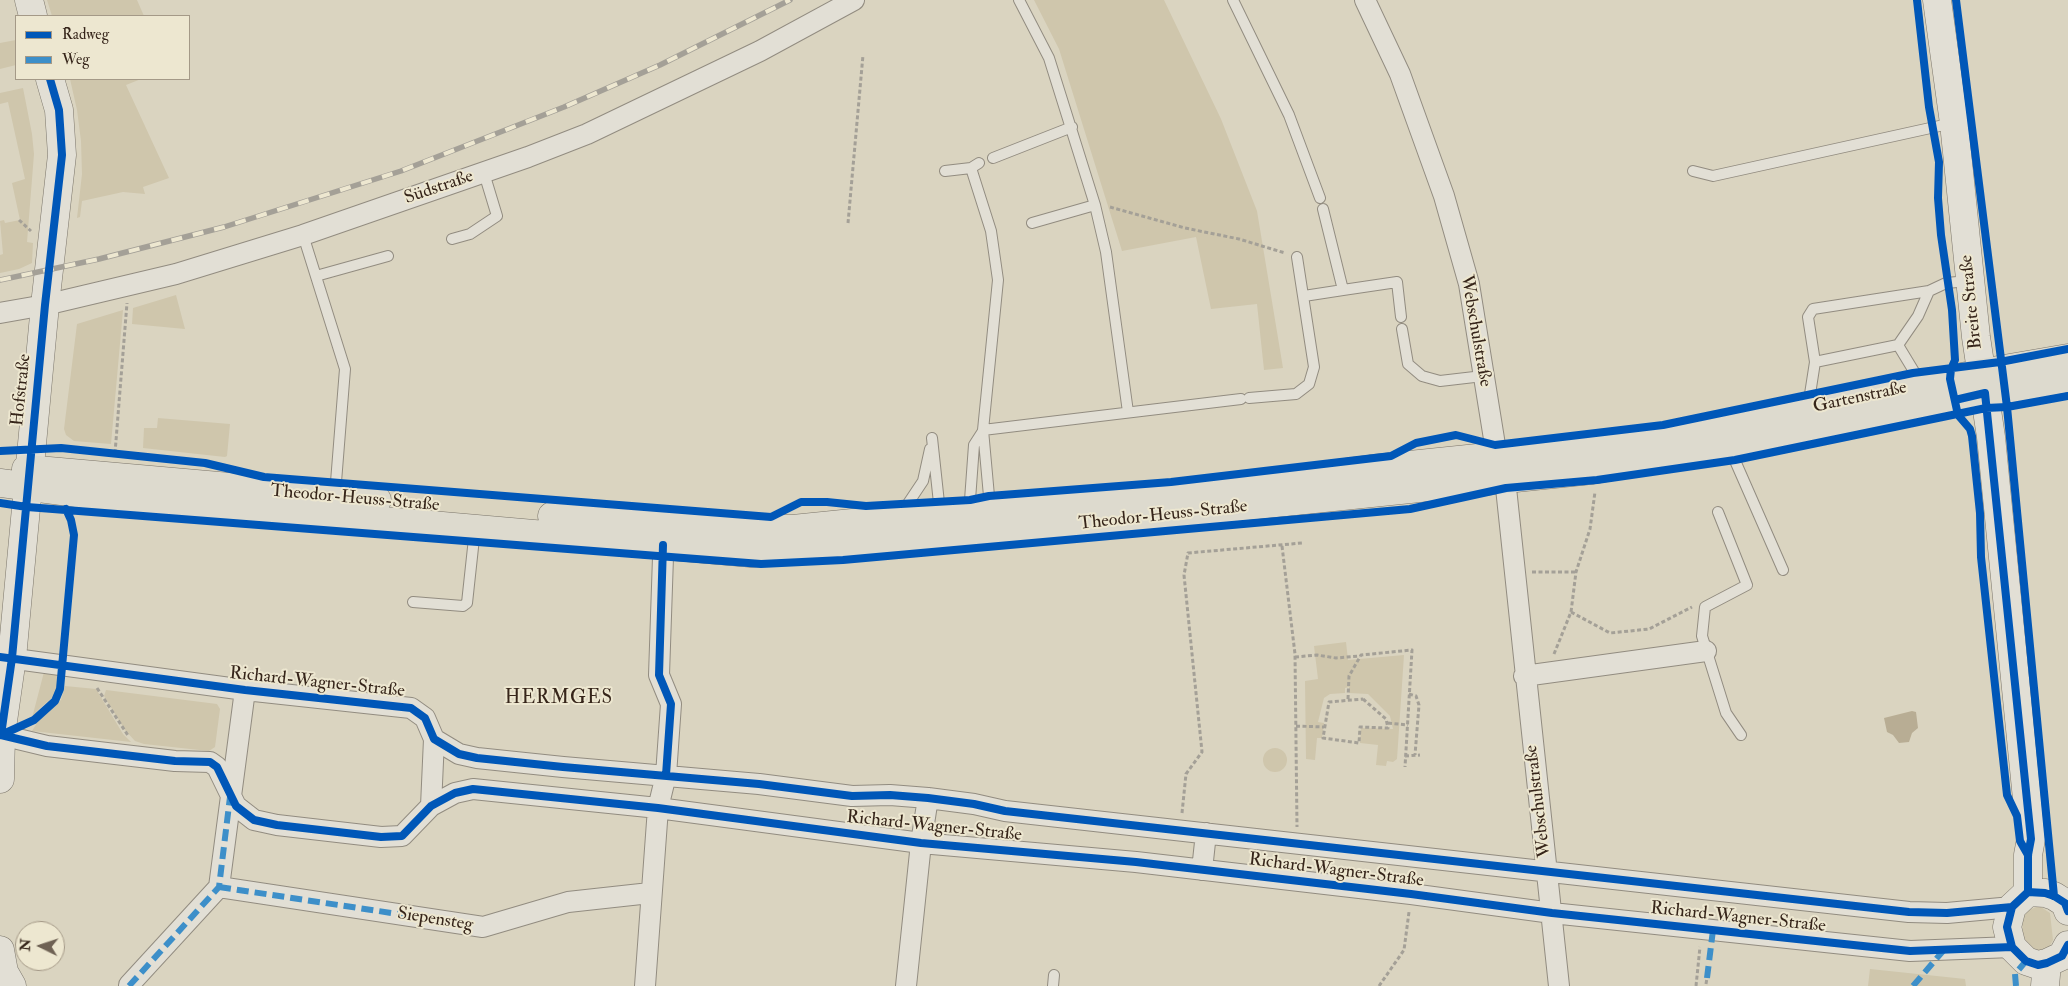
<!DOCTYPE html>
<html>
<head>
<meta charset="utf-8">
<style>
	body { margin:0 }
	#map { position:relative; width:2068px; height:986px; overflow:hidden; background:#dad4c0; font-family:"IM FELL Double Pica",serif }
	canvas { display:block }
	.legend { position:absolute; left:15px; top:15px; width:175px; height:65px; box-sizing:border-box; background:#ede7d0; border:1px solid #a49987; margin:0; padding:6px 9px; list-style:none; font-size:15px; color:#36251a }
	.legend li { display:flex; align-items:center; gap:10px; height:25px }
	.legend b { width:25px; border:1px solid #a49987 }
	.north { position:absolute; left:15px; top:921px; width:50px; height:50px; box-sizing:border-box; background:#ede7d0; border:1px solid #a49987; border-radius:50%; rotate:274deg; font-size:14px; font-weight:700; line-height:20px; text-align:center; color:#36251a }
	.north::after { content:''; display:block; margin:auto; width:18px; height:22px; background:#6f6254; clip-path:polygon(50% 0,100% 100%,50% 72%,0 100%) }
</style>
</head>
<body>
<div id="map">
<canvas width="2068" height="986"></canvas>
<ul class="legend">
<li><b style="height:6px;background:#0057b8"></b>Radweg</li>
<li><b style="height:6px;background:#3d8fc9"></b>Weg</li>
</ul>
<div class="north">N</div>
</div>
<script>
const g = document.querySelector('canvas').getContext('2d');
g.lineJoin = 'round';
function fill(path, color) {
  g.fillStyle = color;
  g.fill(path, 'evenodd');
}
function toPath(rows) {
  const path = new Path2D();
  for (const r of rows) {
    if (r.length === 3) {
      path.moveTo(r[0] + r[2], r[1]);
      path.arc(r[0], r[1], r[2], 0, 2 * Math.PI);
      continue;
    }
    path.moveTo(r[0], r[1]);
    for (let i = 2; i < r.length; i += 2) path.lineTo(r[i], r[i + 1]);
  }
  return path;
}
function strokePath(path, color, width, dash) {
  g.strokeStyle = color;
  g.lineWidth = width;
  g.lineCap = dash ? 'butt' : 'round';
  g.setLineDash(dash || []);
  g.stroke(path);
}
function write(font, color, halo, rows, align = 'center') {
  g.font = font + ' "IM FELL Double Pica",serif';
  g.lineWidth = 4;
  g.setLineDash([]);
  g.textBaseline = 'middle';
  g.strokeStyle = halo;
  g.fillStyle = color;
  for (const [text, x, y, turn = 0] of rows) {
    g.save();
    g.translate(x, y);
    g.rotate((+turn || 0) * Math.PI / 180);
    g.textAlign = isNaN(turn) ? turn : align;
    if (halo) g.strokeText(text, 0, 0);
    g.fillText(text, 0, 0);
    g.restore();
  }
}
fill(toPath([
	[47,0,137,0,144,16,52,16],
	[1034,0,1164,0,1221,119,1257,211,1283,368,1264,370,1257,304,1211,309,1196,237,1122,251,1059,49],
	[16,40,16,65,0,69,0,43],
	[70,79,141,79,126,85,169,178,143,187,145,194,123,192,82,201,80,217,77,218,82,174,81,141,77,110],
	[23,88,32,134,34,154,27,242,33,243,32,263,19,269,0,273,0,255,3,254,0,221,4,220,5,223,20,220,12,183,25,179,8,102,0,104,0,93],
	[176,295,185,329,132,324,133,308],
	[123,310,111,444,74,441,66,435,64,429,77,324],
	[158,418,230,424,227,456,225,457,143,448,144,428,157,428],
	[1346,642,1348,660,1404,655,1397,759,1393,762,1387,761,1386,766,1376,765,1378,745,1360,743,1361,728,1393,729,1390,716,1368,694,1349,693,1349,687,1345,688,1345,693,1330,694,1324,698,1318,722,1324,723,1322,738,1317,738,1315,760,1306,759,1305,681,1318,679,1314,646],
	[44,672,58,674,57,690,53,697,39,709,32,718],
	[65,686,96,689,123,734,131,742,32,731,40,718,61,700],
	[106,690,217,704,220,709,215,747,209,751,144,744,135,741,125,730,104,696],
	[1275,760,12],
	[2036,907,2041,907,2050,913,2053,940,2048,949,2035,952,2024,942,2022,920,2027,911],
	[1870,969,1965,979,1966,986,1868,986]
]), '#cfc6ac');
fill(toPath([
	[1912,711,1916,712,1918,728,1912,733,1909,742,1899,743,1893,735,1887,732,1884,718]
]), '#b8ad94');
const lane = toPath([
	[1019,0,1049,58,1095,205,1106,252,1128,412],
	[1233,0,1289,115,1320,198],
	[993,158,1072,127],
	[971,168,991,231,998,280,983,430,989,496,987,509],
	[945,171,971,168,979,163],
	[1693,171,1713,176,1953,123],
	[1032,223,1095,205],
	[303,235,345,369,336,482,331,495],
	[452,239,470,234,497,216,484,173],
	[316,276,388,256],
	[1343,290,1397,282,1401,317],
	[1304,296,1343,290,1323,209],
	[1402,329,1408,364,1422,376,1440,381,1483,376],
	[1898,345,1918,316,1929,291],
	[1815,362,1808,317,1813,309,1929,291,1946,283,1969,281],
	[1249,398,1296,394,1309,384,1314,367,1297,257],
	[1808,407,1815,362,1898,345,1921,383],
	[983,430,1241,399],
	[932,438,939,503,938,512],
	[1729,447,1783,570],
	[974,508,970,500,974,445,983,431],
	[898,512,907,505,923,481,930,449],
	[1718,512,1747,585,1705,607,1702,636,1726,713,1741,735],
	[413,602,463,606,467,603,475,529],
	[1053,986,1054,975]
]);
const street = toPath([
	[1365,0,1400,74,1444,196,1469,284,1495,445,1506,488,1559,986],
	[0,313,45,305,176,274,303,235,528,157,587,134,760,51,854,0],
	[0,657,245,690,411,708,425,718,434,739,431,806],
	[1524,676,1706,651],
	[1,735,47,746,175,761,210,762,217,767,236,806,254,820,277,825,381,837,402,836,431,806,455,793,473,789,658,808,921,843,1136,862,1411,894,1552,913,1910,951,2012,947],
	[434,739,459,754,477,758,563,767,759,784,852,796,890,795,928,798,974,804,1005,811,1909,912,1947,913,2012,907],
	[1202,870,1206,833],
	[219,887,483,927,568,902,650,893],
	[129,985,219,887,245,690],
	[645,986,658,808,666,775,671,704,659,675,663,557,663,545,675,541],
	[906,986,921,843,928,798]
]);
const secondary = toPath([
	[29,0,33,16],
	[1937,0,1954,123,1976,337,1991,437,2031,839,2028,855,2028,892],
	[0,779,1,735,12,658,45,305,62,155,59,110,50,79],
	[2068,911,2065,903,2054,896,2045,893,2028,892,2012,907,2007,927,2012,947,2026,961,2038,965,2047,963,2062,956,2068,945],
	[0,950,4,972,12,986],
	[2045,986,2047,963]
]);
const primary = toPath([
	[26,469,377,500],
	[0,483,99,496,751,553,835,549,1592,470,1728,446,2068,378],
	[552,516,711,527,793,529,1031,505,1190,493,1371,469,1652,440,1722,428,1981,373,2068,358]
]);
strokePath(lane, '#928c80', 12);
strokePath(street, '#928c80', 22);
strokePath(secondary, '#7b756a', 29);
strokePath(primary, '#7b756a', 29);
strokePath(toPath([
	[1110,207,1185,228,1239,239,1285,253],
	[19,220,31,231],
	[848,223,863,55],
	[115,453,127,303],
	[1282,546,1295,654,1297,827],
	[1532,572,1576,572],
	[1571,612,1610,633,1649,629,1692,607],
	[1554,654,1571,612,1576,572,1590,529,1595,492],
	[1295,657,1317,655,1336,658,1360,656],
	[97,688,129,737],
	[1409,694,1416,696,1419,705,1415,755],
	[1348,699,1349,676,1361,655,1412,650,1405,767],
	[1363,699,1386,719,1388,728,1360,727,1359,743,1323,738,1329,702,1363,699],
	[1388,723,1408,725],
	[1296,726,1324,727],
	[1405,756,1420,755],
	[1182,813,1186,774,1202,752,1184,575,1188,553,1302,543],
	[1706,984,1707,978],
	[1379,986,1404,950,1409,912],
	[1696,986,1700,947]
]), '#a4a097', 3, [4, 2.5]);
strokePath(lane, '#e2dfd5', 10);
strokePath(street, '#e2dfd5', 20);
strokePath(secondary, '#e2dfd5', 28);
strokePath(primary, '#dddace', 28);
const rail = toPath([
	[0,280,99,259,224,227,401,171,564,107,660,65,790,0]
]);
strokePath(rail, '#a4a097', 5.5);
strokePath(rail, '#ede7d0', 4, [11]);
strokePath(toPath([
	[219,887,418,917],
	[1707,978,1713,930],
	[129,986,219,887,230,797],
	[1913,986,1943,951],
	[2016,986,2015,974,2026,961]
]), '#3d8fc9', 6, [12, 6]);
strokePath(toPath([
	[1917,0,1929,107,1939,162,1938,198,1941,235,1952,310,1955,360,1951,369,1950,379,1958,415,1970,429,1972,436,1980,513,1981,557,2007,795,2017,816,2020,841,2028,855],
	[1956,0,2007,407,2054,896],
	[1955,400,1985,393,2031,839,2028,855,2028,892],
	[0,451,61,448,205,463,264,477,771,517,801,502,827,502,866,506,970,500,989,496,1171,482,1391,456,1416,443,1456,435,1495,445,1663,425,1913,373,2000,362,2068,349],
	[0,503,27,507,761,564,843,560,1410,509,1506,488,1597,480,1735,460,1986,408,2007,407,2068,396],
	[663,545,659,675,671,704,666,775],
	[0,657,245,690,411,708,425,718,434,739,459,754,477,758,563,767,759,784,852,796,890,795,928,798,974,804,1005,811,1909,912,1947,913,2012,907],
	[1,735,47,746,175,761,210,762,217,767,236,806,254,820,277,825,381,837,402,836,431,806,455,793,473,789,658,808,921,843,1136,862,1411,894,1552,913,1910,951,2012,947],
	[1,735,12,658,45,305,62,155,59,110,50,79],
	[1,735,34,720,55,701,60,689,74,535,71,520,66,509],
	[2068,911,2065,903,2054,896,2045,893,2028,892,2012,907,2007,927,2012,947,2026,961,2038,965,2047,963,2062,956,2068,945]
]), '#0057b8', 8);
write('18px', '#36251a', '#ede7d0', [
	["Südstraße",439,188,-19],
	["Breite Straße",1972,302,-96],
	["Webschulstraße",1475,331,80],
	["Hofstraße",22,390,-84],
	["Gartenstraße",1860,398,-12],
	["Theodor-Heuss-Straße",355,499,5],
	["Theodor-Heuss-Straße",1163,516,-6],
	["Richard-Wagner-Straße",317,683,6],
	["Webschulstraße",1539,801,-97],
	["Richard-Wagner-Straße",934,827,6],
	["Richard-Wagner-Straße",1336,871,7],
	["Richard-Wagner-Straße",1738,918,6],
	["Siepensteg",435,920,9]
]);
g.letterSpacing = '1px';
write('19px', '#36251a', '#ede7d0', [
	["HERMGES",559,699]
]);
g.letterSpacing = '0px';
</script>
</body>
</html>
